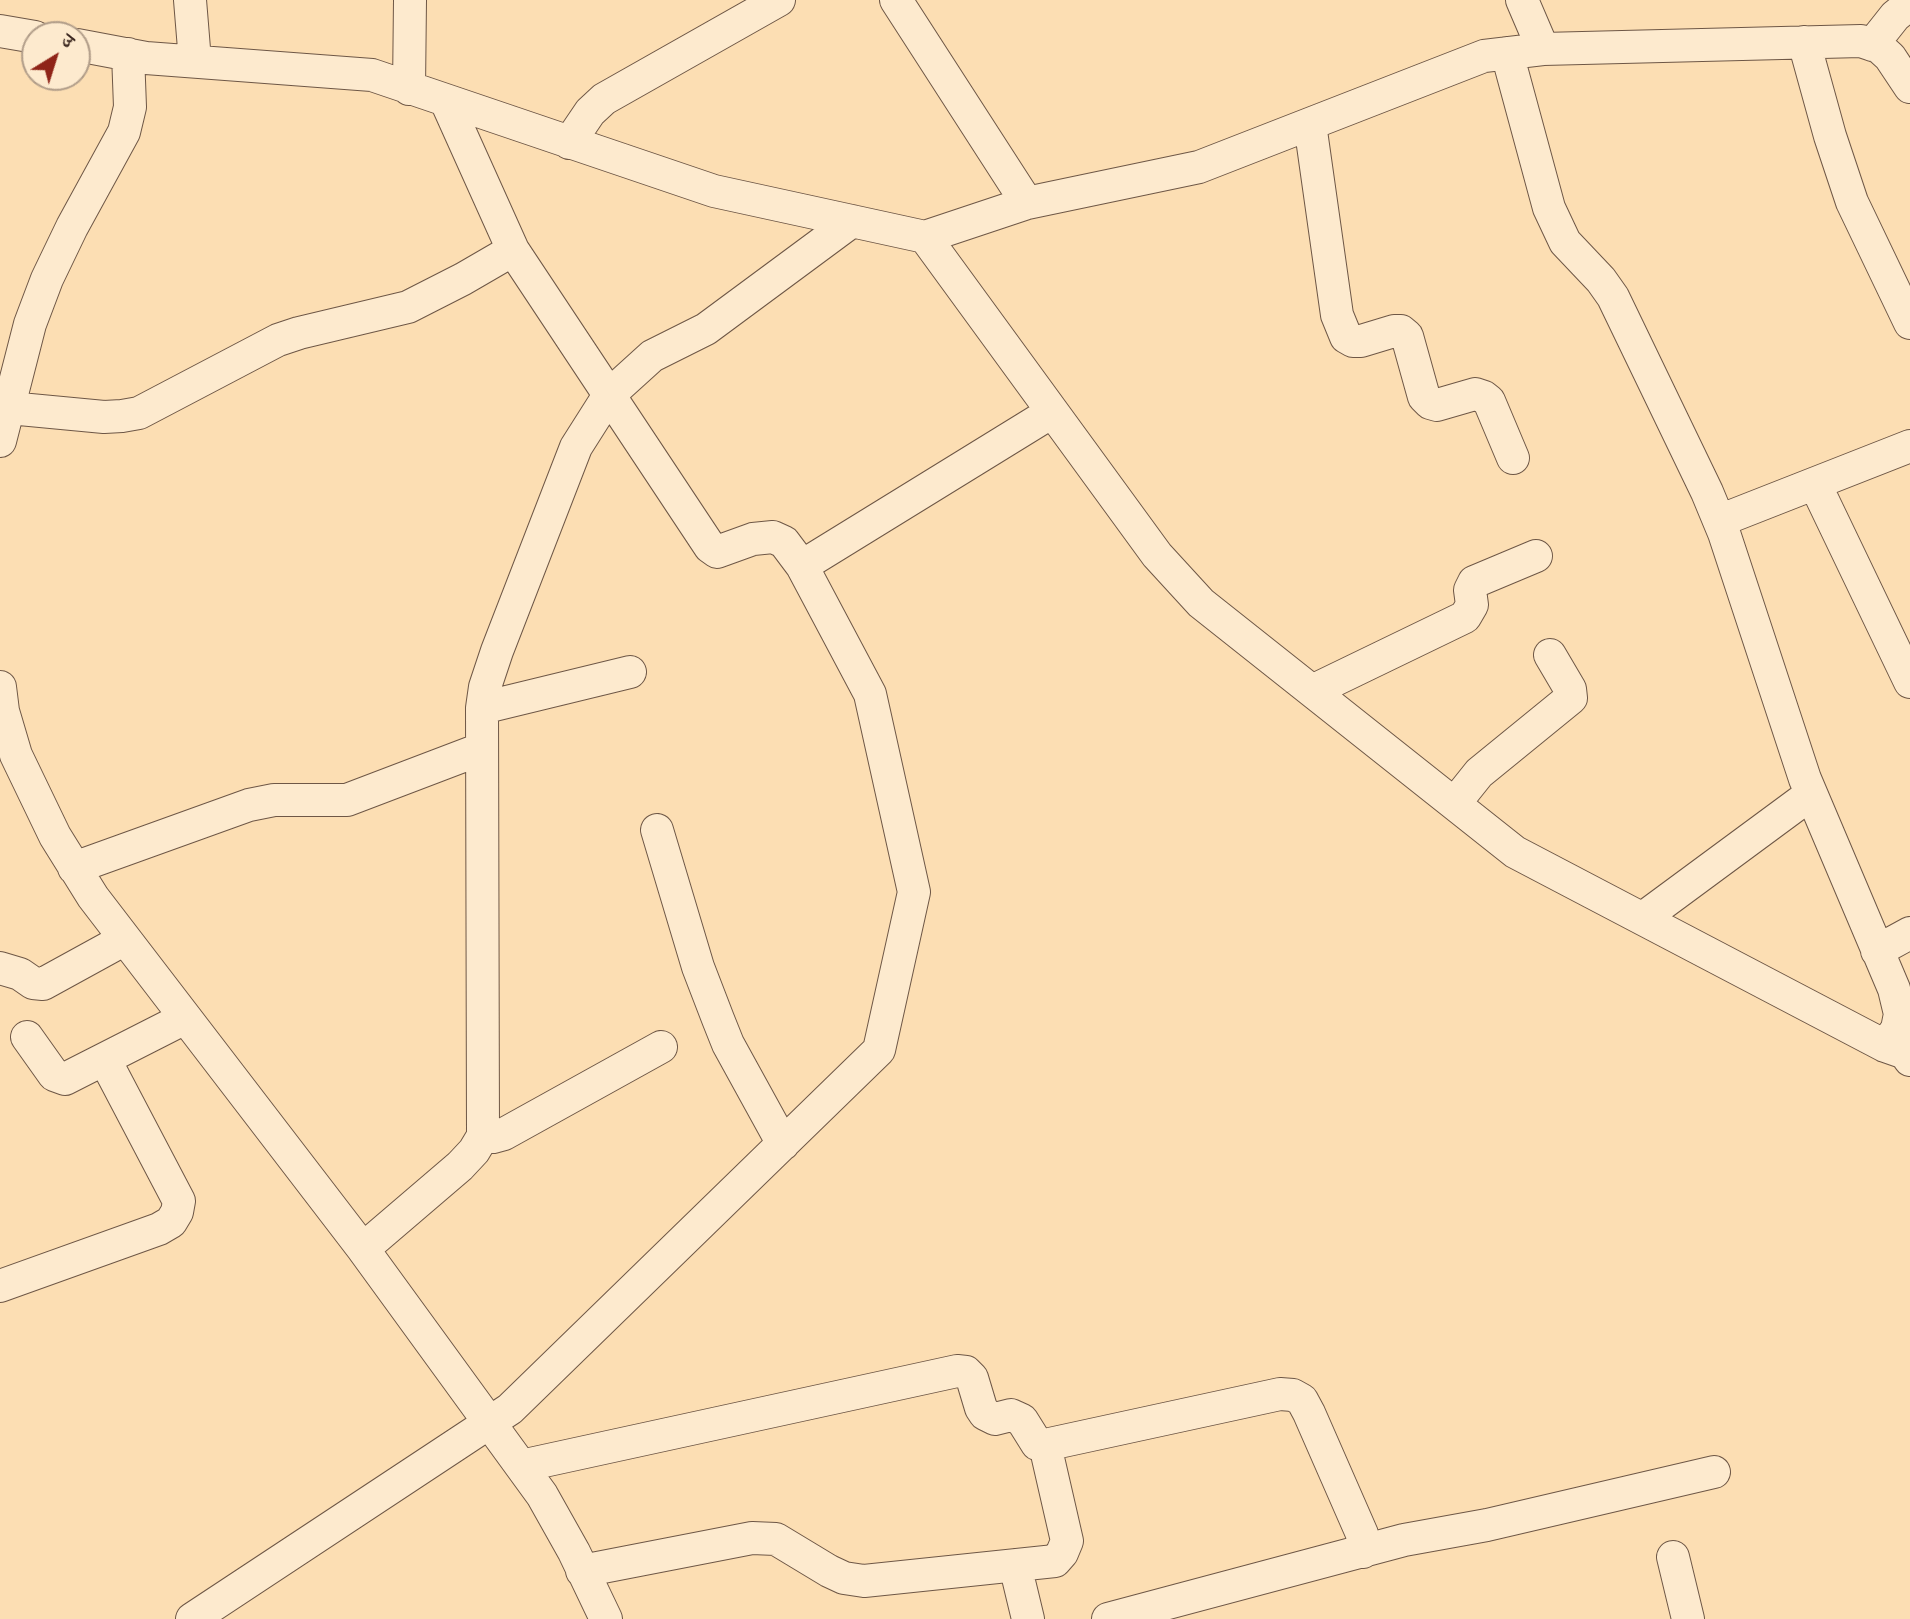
<!DOCTYPE html>
<html>
<head>
<meta charset="utf-8">
<style>
	body { margin:0 }
	#map { position:relative; width:1910px; height:1619px; overflow:hidden; background:#fcdeb3; font-family:"IM FELL French Canon","Noto Serif Devanagari",serif }
	canvas { display:block }
	.north { position:absolute; left:21px; top:21px; width:70px; height:70px; box-sizing:border-box; background:#fdeace; border:2px solid #b19d89; border-radius:50%; rotate:38deg; font-size:19px; font-weight:700; line-height:28px; text-align:center; color:#3e2a22 }
	.north::after { content:''; display:block; margin:auto; width:24px; height:32px; background:#8f2418; clip-path:polygon(50% 0,100% 100%,50% 72%,0 100%) }
</style>
</head>
<body>
<div id="map">
<canvas width="1910" height="1619"></canvas>
<div class="north">उ</div>
</div>
<script>
const g = document.querySelector('canvas').getContext('2d');
g.lineJoin = 'round';
function toPath(rows) {
  const path = new Path2D();
  for (const r of rows) {
    path.moveTo(r[0], r[1]);
    for (let i = 2; i < r.length; i += 2) path.lineTo(r[i], r[i + 1]);
  }
  return path;
}
function strokePath(path, color, width, dash) {
  g.strokeStyle = color;
  g.lineWidth = width;
  g.lineCap = dash ? 'butt' : 'round';
  g.setLineDash(dash || []);
  g.stroke(path);
}
const minor = toPath([
	[190,0,195,61],
	[896,0,1027,203],
	[1522,0,1543,49],
	[0,31,35,37],
	[1804,42,1830,136,1852,202,1910,323],
	[77,45,146,58,372,75,714,191,925,237,1027,203,1199,167,1484,56,1543,49,1861,41,1879,47,1890,57,1910,87],
	[1872,45,1895,16,1910,4],
	[1507,53,1549,208,1565,242,1601,280,1613,297,1707,492,1724,533,1805,779,1894,989,1900,1014,1897,1029,1885,1046],
	[409,89,410,0],
	[1310,124,1337,315,1346,337,1353,341,1361,341,1394,331,1401,331,1407,336,1424,397,1430,403,1437,405,1475,394,1484,397,1489,401,1513,458],
	[569,143,590,112,604,99,779,0],
	[925,237,1157,555,1201,603,1515,852,1885,1046,1905,1053,1910,1060],
	[9,408,104,417,122,416,139,413,278,340,299,333,408,307,463,279,513,250],
	[0,441,30,324,47,279,72,227,124,132,130,107,128,54],
	[1815,484,1910,682],
	[1719,521,1910,446],
	[802,566,1052,412],
	[0,687,3,711,16,755,55,836,93,897,363,1249,542,1495,574,1552,606,1619],
	[1312,691,1465,617,1472,605,1470,590,1474,582,1536,556],
	[482,708,630,672],
	[1455,803,1479,773,1571,698,1570,689,1550,655],
	[657,830,698,967,718,1019,728,1044,783,1144],
	[74,868,249,805,274,800,347,800,481,749],
	[1643,918,1811,794],
	[1877,951,1910,933],
	[0,968,20,974,33,983,43,984,125,939],
	[27,1037,54,1075,65,1079,185,1018],
	[483,1136,493,1137,504,1134,661,1047],
	[363,1249,460,1166,474,1151,483,1136,482,708,485,687,497,651,576,447,609,395,652,356,706,329,852,221],
	[0,1286,159,1229,171,1222,177,1212,179,1201,105,1060],
	[521,1466,957,1371,966,1372,972,1378,981,1408,985,1414,995,1419,1011,1415,1022,1420,1037,1444,1045,1445,1280,1394,1293,1395,1302,1400,1309,1413,1362,1534,1363,1552],
	[1673,1557,1688,1619],
	[1015,1565,1028,1619],
	[582,1571,752,1538,776,1539,829,1571,844,1578,864,1581,1055,1561,1062,1553,1067,1541,1045,1445],
	[192,1619,510,1409,879,1050,914,892,870,694,802,566,784,542,773,537,753,539,717,552,710,547,513,250,446,101],
	[1108,1619,1404,1540,1487,1525,1714,1472]
]);
strokePath(minor, '#6e5746', 34);
strokePath(minor, '#fdeace', 32);
</script>
</body>
</html>
